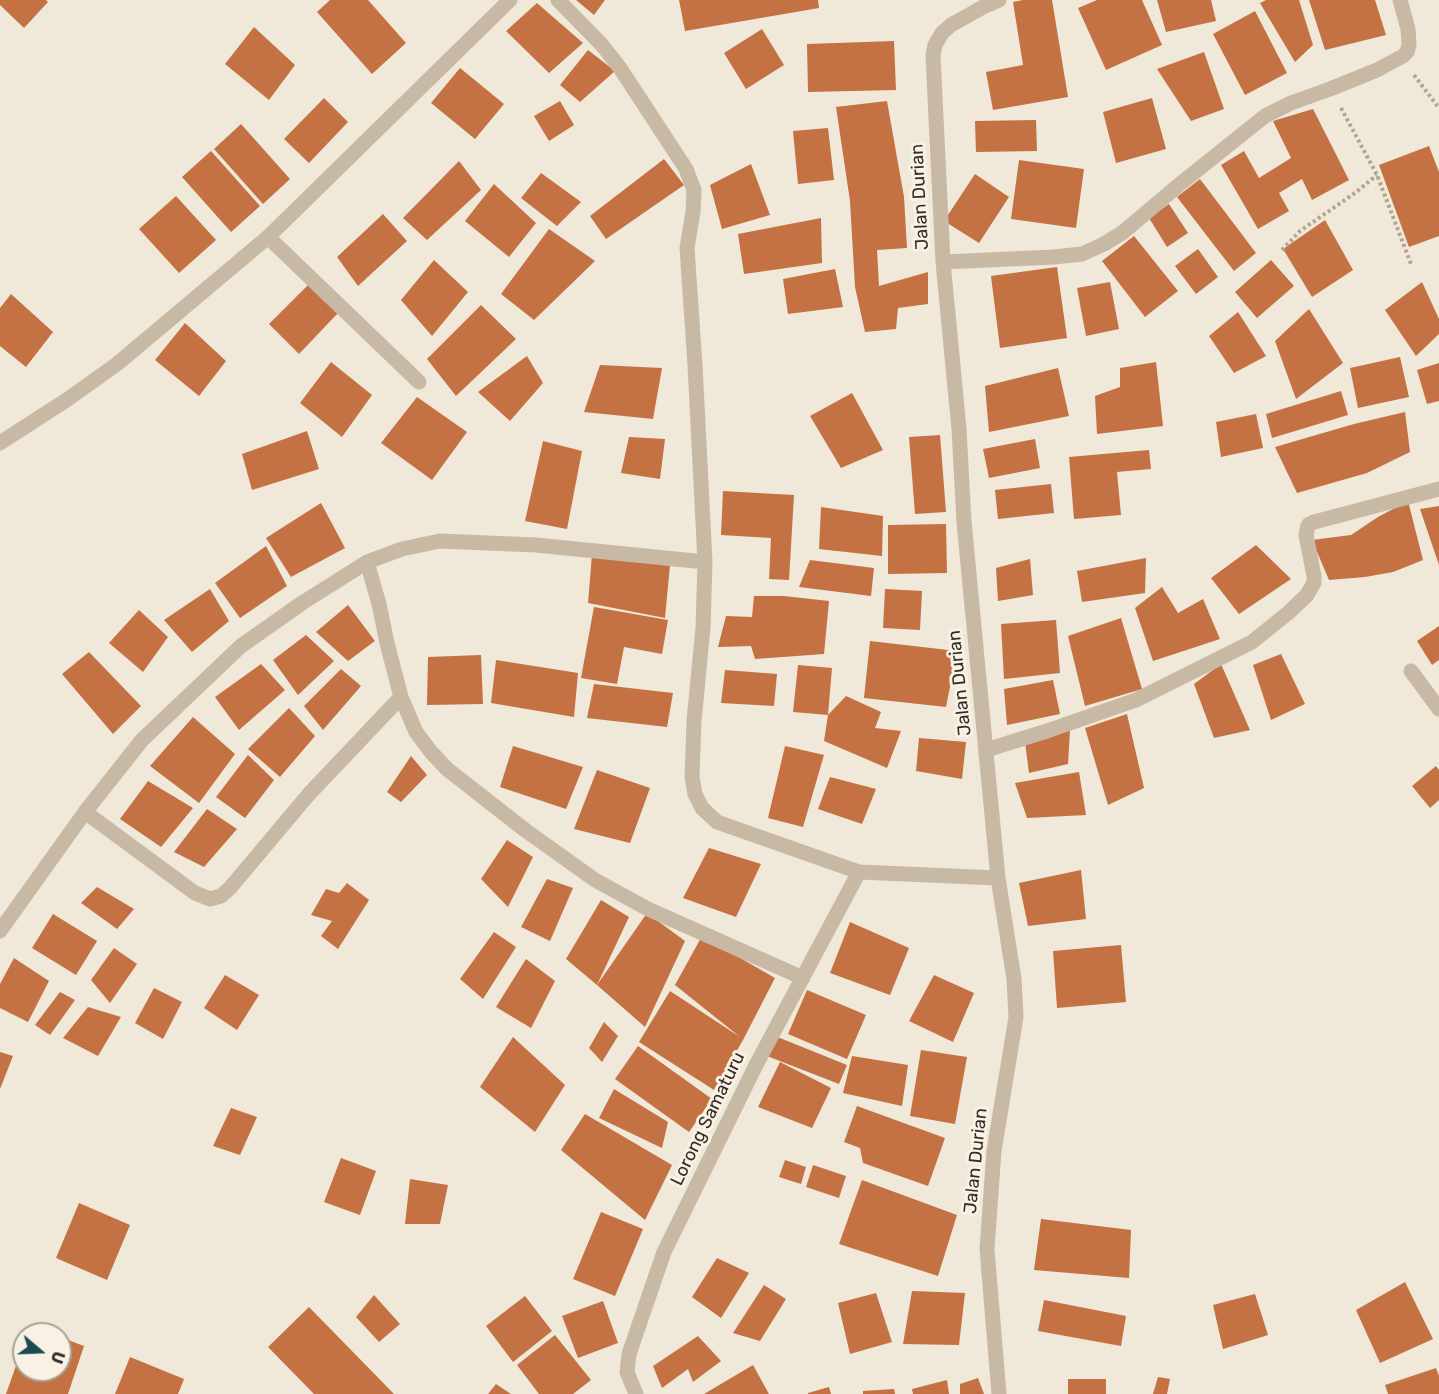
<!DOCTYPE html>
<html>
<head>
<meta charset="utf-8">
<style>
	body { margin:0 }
	#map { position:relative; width:1439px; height:1394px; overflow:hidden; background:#f0e8d8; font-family:Rubik,sans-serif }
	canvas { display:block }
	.north { position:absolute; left:12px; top:1322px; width:60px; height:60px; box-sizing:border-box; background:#f8f1e4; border:2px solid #aaa298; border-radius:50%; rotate:109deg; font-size:16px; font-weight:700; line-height:24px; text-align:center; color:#342c26 }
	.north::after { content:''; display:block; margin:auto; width:21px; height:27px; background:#1d4a54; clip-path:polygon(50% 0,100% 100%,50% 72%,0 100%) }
</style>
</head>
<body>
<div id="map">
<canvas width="1439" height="1394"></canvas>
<div class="north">U</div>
</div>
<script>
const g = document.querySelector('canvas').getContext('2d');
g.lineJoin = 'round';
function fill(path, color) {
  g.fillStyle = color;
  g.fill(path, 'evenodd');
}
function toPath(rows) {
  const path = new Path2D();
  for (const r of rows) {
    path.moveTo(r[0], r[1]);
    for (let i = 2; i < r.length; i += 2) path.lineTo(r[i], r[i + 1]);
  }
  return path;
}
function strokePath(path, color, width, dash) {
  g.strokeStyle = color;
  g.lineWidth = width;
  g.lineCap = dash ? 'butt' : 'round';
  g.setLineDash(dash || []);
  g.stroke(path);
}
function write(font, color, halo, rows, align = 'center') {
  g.font = font + ' Rubik,sans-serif';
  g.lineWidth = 6;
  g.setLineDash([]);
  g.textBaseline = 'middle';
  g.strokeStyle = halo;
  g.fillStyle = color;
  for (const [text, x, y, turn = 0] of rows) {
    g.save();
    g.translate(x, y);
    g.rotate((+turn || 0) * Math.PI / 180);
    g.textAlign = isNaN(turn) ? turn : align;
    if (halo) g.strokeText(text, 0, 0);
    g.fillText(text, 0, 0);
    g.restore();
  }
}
fill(toPath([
	[0,0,46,0,48,2,24,28,0,5],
	[330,0,368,0,406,43,372,74,317,12],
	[576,0,605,0,594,15],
	[679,0,818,0,819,8,685,31],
	[1023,0,1052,0,1068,97,993,110,986,72,1023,65,1013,2],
	[1097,0,1142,0,1162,45,1106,70,1078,8],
	[1157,0,1211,0,1216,21,1166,32],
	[1266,0,1299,0,1313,45,1295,62,1260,3],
	[1309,0,1375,0,1386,35,1325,50],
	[537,3,583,43,549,73,506,31],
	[1255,11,1287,73,1245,95,1213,34],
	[254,27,295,65,269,100,225,64],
	[762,29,784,65,746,89,724,53],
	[894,41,896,90,808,92,807,44],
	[588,50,615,71,580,102,560,85],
	[1204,52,1224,109,1191,121,1157,69],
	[460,68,504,104,475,139,431,103],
	[324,98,348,122,309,163,284,139],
	[1152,98,1166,149,1116,163,1103,112],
	[560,101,574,125,549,141,534,116],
	[887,101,904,197,907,248,877,250,879,286,928,272,928,304,898,308,896,329,865,332,855,287,850,201,836,107],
	[1313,109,1349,180,1312,200,1302,179,1279,193,1289,211,1258,229,1221,165,1244,151,1259,178,1291,158,1273,121],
	[1036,120,1037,151,976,152,975,121],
	[241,124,290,179,263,204,214,149],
	[828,128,834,180,798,184,793,131],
	[1429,146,1439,172,1439,236,1409,247,1379,165],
	[211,151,260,206,231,232,182,177],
	[664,159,684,185,606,239,590,216],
	[1019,160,1084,169,1076,228,1011,219],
	[459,161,481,190,427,240,403,218],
	[751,164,770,215,722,229,710,185],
	[541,173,581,202,557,226,521,198],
	[975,174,1009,197,979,243,944,221],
	[1200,179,1256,253,1234,271,1177,197],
	[494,184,536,223,509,257,465,221],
	[176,196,216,240,179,273,139,229],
	[1169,204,1188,233,1167,247,1149,218],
	[383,214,407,241,358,286,337,257],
	[821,218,822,263,744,274,738,234],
	[1325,220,1353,270,1312,297,1283,249],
	[549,229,595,261,534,320,501,294],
	[1134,236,1178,291,1145,317,1102,261],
	[1198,249,1218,277,1196,294,1175,266],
	[434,260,468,292,432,336,401,300],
	[1271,260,1294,286,1257,318,1235,292],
	[1057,267,1067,338,1000,348,991,276],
	[835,269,843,307,788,314,783,279],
	[1110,282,1119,329,1086,336,1077,288],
	[1422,282,1439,319,1439,334,1416,356,1385,310],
	[309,284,338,313,299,354,269,324],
	[11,294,53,332,26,367,0,346,0,308],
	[481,305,516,339,456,396,427,359],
	[1309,309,1343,363,1296,399,1275,341],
	[1238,312,1266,356,1234,373,1209,336],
	[185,323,226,361,199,396,155,360],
	[527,356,543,383,510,421,478,392],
	[1400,357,1409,397,1358,408,1350,368],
	[331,362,372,395,342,437,300,403],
	[1156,362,1163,426,1097,434,1095,396,1120,387,1120,368],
	[1439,363,1439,401,1427,404,1417,370],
	[600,365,662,368,653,419,584,412],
	[1058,368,1069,416,989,432,985,386],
	[1341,391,1348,415,1272,438,1266,414],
	[852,393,883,450,841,468,810,416],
	[417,397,467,432,432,480,381,443],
	[1405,412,1410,452,1367,473,1297,493,1275,447,1354,424],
	[1256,414,1263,448,1221,457,1216,422],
	[307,431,319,469,252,490,242,454],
	[940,435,946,512,915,514,909,437],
	[629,437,665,439,660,479,621,473],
	[1035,439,1040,468,989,478,983,449],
	[543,441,582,451,567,529,525,521],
	[1149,450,1151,469,1117,472,1121,515,1074,519,1069,457],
	[1051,484,1054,513,998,519,995,490],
	[723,491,794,495,789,580,769,579,771,538,721,535],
	[1408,501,1423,560,1393,572,1365,577,1329,580,1312,540,1351,535,1378,517],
	[321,503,345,548,291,577,266,538],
	[1439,506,1439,565,1420,509],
	[821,507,883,516,882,556,819,549],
	[946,524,947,573,888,574,888,525],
	[1256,545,1291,579,1239,614,1211,578],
	[266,546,287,586,240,618,215,583],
	[592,554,670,565,665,618,588,603],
	[1146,558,1145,593,1082,602,1077,571],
	[1030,559,1033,595,998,601,996,568],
	[810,560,874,568,871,596,799,587],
	[1162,587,1178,613,1203,599,1220,639,1153,661,1135,608],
	[210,589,229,621,192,652,164,620],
	[885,589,922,591,920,630,883,628],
	[754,596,784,596,829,601,824,654,755,659,751,646,718,647,726,616,752,617],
	[348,605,375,641,348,661,316,632],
	[594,607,668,620,662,654,624,647,617,684,581,678],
	[139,610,168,637,143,672,109,643],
	[1121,618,1142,689,1085,706,1068,636],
	[1056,620,1060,673,1004,679,1001,624],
	[1439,626,1439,660,1432,665,1417,641],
	[306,635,334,661,298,695,273,660],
	[870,641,957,651,946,707,864,698],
	[89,652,141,706,113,734,62,674],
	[1281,654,1305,704,1271,720,1253,665],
	[481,655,483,704,427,705,428,657],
	[496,660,578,673,574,717,491,703],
	[261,664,285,690,239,730,215,697],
	[1221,664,1250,730,1214,738,1194,684],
	[798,665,832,668,828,715,793,712],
	[341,669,361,686,323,730,304,706],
	[725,670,777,674,774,706,721,703],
	[1053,680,1060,714,1007,725,1004,689],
	[594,684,673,693,667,727,587,718],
	[846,696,881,712,875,728,901,731,887,768,824,741,828,715],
	[289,708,315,736,280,777,248,749],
	[1127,714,1144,788,1108,805,1085,728],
	[193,717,235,754,199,803,150,766],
	[1070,730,1068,764,1029,773,1025,742],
	[919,738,966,742,962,779,916,771],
	[513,746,583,767,566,809,500,787],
	[785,746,824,755,803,827,768,818],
	[248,755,274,780,245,818,216,797],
	[411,756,427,775,401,802,387,792],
	[1436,766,1439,770,1439,800,1430,808,1412,786],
	[597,770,650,788,630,843,574,829],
	[1079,772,1086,815,1027,818,1015,783],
	[830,777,876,789,862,824,818,809],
	[148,781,193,808,161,847,120,819],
	[207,809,237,829,204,867,174,852],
	[507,840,533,857,508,907,481,879],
	[709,848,761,864,736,917,683,898],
	[1081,870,1086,919,1028,926,1019,883],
	[547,879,573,888,550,941,521,927],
	[347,883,369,900,338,949,321,936,332,921,311,915,326,889,339,893],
	[97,887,134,909,117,929,81,903],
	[601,900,629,917,597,985,566,959],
	[647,913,685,941,645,1027,597,985],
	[53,914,97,941,76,975,32,948],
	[850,922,909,948,890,995,830,973],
	[494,932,516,947,483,999,460,979],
	[702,936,775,978,743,1040,714,1090,639,1042,670,991,740,1037,675,985],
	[1121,945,1126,1002,1057,1008,1053,951],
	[114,948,137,964,110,1003,91,980],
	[14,958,49,981,28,1022,0,1008,0,984],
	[526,959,555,981,531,1028,496,1007],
	[225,975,259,995,237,1030,204,1008],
	[934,975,974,993,953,1042,909,1021],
	[154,988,182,1002,163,1039,135,1023],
	[807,990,866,1015,847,1059,788,1034],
	[60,992,75,1000,50,1035,35,1025],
	[88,1007,121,1017,98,1056,63,1038],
	[604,1022,618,1036,602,1062,589,1048],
	[775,1036,847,1065,839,1084,767,1056],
	[513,1037,565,1085,535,1132,480,1087],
	[638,1046,712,1099,689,1132,615,1079],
	[921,1050,967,1057,955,1124,910,1116],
	[0,1052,13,1056,0,1089],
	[852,1056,908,1065,902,1106,843,1093],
	[780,1062,831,1088,812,1128,758,1107],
	[614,1089,668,1122,662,1148,599,1118],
	[857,1106,945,1138,928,1186,863,1163,860,1148,844,1142],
	[231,1108,257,1117,240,1155,213,1146],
	[585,1114,672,1165,645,1220,561,1150],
	[341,1158,376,1171,360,1215,324,1202],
	[785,1160,806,1167,801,1184,779,1177],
	[813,1165,846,1176,839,1198,806,1187],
	[410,1179,448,1185,440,1224,405,1224],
	[862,1180,957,1215,938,1276,839,1244],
	[79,1203,130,1225,107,1280,56,1258],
	[601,1212,643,1229,615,1296,573,1279],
	[1041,1219,1131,1230,1129,1278,1034,1270],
	[717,1258,749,1273,721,1318,692,1297],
	[1405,1282,1433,1339,1380,1363,1356,1310],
	[764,1285,786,1299,760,1341,733,1333],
	[912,1291,965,1293,959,1345,903,1344],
	[876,1293,892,1342,850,1354,838,1303],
	[1255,1294,1268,1335,1223,1349,1213,1305],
	[374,1295,400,1324,379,1342,356,1317],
	[525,1296,552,1331,513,1362,486,1326],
	[1044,1300,1126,1316,1121,1346,1038,1331],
	[603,1301,618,1343,578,1358,562,1316],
	[309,1307,394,1394,314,1394,268,1347],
	[30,1326,50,1334,27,1334],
	[555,1335,591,1380,573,1394,539,1394,517,1365],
	[698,1336,721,1361,693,1382,688,1369,662,1388,653,1366],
	[60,1337,84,1346,68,1394,6,1394,24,1343,24,1370,60,1370],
	[130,1357,184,1379,178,1394,115,1394],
	[753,1365,769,1394,704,1394],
	[1436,1368,1439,1376,1439,1394,1388,1394,1385,1385],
	[1158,1377,1170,1379,1167,1394,1153,1394],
	[978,1378,984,1394,960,1394,960,1384],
	[1068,1379,1106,1379,1106,1394,1068,1394],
	[947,1380,949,1394,913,1394,912,1389],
	[496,1384,511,1394,488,1394],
	[829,1387,831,1394,808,1394,808,1393],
	[894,1389,895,1394,863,1394,863,1391]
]), '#c47143');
strokePath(toPath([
	[1414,75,1439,108],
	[1341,108,1377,175,1411,264],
	[1282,250,1300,231,1355,193,1377,175]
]), '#b4a38f', 4, [3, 3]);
strokePath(toPath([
	[558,0,602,45,620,68,686,169,694,190,693,212,687,248,695,365,705,562,703,628,694,721,692,777,695,794,702,808,717,822,859,872,998,878],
	[268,237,419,382],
	[943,262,1054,257,1082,254,1104,244,1122,233,1180,184,1265,116,1291,103,1330,89,1377,70,1403,56,1407,52,1409,45,1408,29,1400,0],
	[0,443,68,399,117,364,268,237,510,0],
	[367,562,379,604,387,643,401,697,416,732,431,752,447,769,525,830,595,880,648,909,803,978],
	[1411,671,1439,709],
	[986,750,1047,731,1136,700,1252,642,1288,613,1307,595,1311,588,1314,583,1314,576,1306,535,1308,525,1314,522,1439,489],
	[85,812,195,893,210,899,221,896,230,888,309,794,401,697],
	[0,931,85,812,142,740,241,646,302,603,367,562,402,549,440,541,536,545,705,562],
	[636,1394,627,1372,629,1354,664,1252,756,1065,859,872],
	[999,1394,987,1249,994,1151,1016,1017,1014,979,998,878,964,522,959,429,943,262,933,55,935,45,942,33,951,25,985,6,999,0]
]), '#c8b9a5', 15);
write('18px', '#342c26', '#f8f1e4', [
	["Jalan Durian",920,197,-93],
	["Jalan Durian",960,683,-96],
	["Lorong Samaturu",708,1119,-64],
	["Jalan Durian",976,1161,-84]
]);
</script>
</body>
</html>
